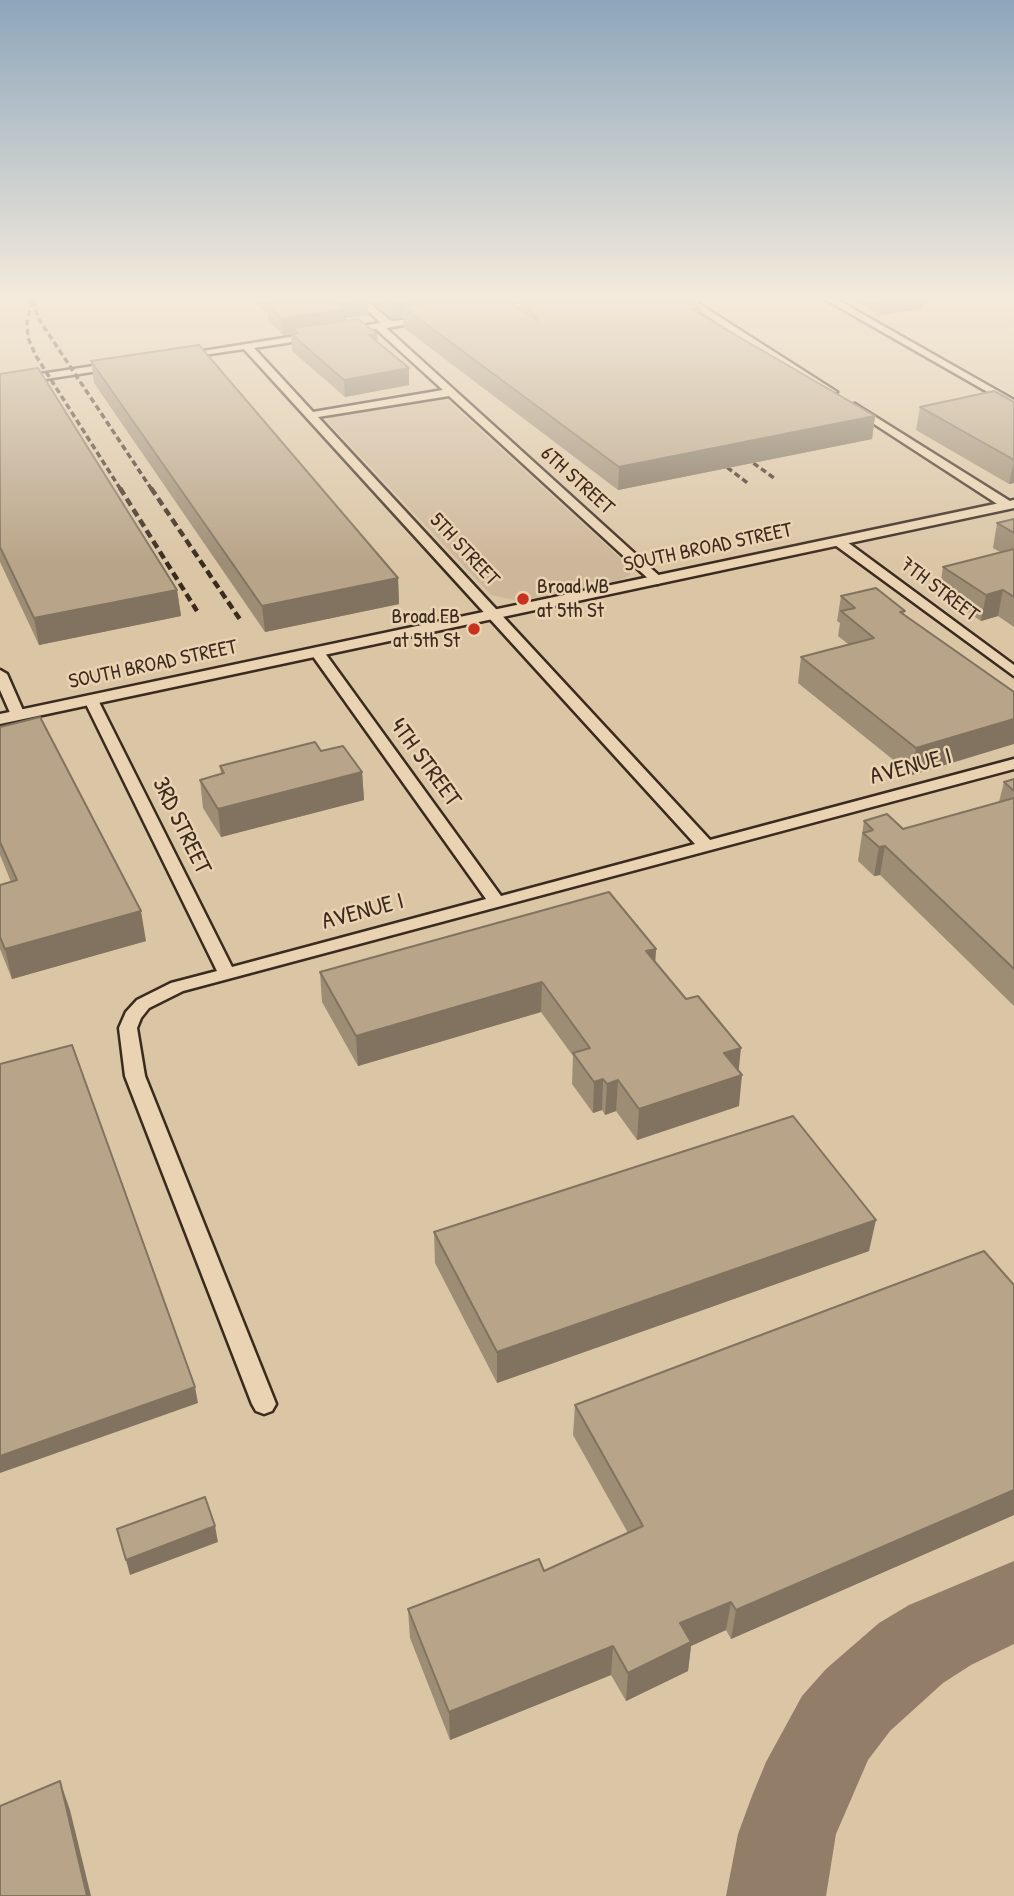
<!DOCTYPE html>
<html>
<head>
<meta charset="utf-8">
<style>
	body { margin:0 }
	canvas { display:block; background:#e9d3b2 }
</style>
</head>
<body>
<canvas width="1014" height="1896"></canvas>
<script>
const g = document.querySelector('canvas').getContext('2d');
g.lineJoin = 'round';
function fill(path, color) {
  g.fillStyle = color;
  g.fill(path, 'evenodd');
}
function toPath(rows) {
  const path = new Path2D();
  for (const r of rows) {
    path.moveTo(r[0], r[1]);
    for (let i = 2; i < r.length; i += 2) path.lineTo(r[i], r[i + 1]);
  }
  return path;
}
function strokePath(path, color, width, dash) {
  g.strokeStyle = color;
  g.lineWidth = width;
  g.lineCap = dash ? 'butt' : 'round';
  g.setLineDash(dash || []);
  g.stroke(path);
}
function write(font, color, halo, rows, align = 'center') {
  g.font = font + ' "Patrick Hand",sans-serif';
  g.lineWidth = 5;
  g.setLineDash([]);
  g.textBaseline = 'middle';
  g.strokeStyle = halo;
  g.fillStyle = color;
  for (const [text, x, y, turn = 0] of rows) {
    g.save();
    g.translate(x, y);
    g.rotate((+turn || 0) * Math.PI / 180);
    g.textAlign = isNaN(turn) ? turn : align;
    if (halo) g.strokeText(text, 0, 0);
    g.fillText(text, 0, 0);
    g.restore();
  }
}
fill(toPath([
	[1014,298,1014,1896,0,1896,0,299]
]), '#dac5a5');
fill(toPath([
	[436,397,446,399,629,566,632,571,630,575,620,580,518,601,491,595,326,420,336,414]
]), '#cdb79a');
fill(toPath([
	[1014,1561,1014,1644,971,1665,943,1683,890,1731,868,1760,836,1834,826,1896,726,1896,738,1834,752,1796,766,1762,802,1696,826,1669,879,1623,909,1605,1014,1561]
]), '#927e68');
const minor = toPath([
	[354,298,363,298,391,321,429,317,429,321,386,328,664,580,658,584,653,583,449,396,318,417,710,840,1014,759,1014,769,183,991,149,1008,141,1018,137,1028,145,1076,276,1404,272,1411,264,1414,256,1411,252,1404,125,1076,119,1028,126,1012,137,1000,171,983,217,971,84,700,86,697,96,697,98,700,232,967,486,899,312,655,312,649,322,649,501,896,695,844,244,349,183,358,178,355,315,333,318,334,318,338,254,348,313,412,443,390,376,329,343,333,343,329,381,323,354,298],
	[551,298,573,298,492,312,487,309,551,298],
	[679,298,690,298,837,392,828,394,679,298],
	[823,298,834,298,1014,400,1014,407,823,298],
	[114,363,118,364,118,368,0,386,0,380,114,363],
	[855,404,1013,503,1014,507,1005,509,851,409,851,405,855,404],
	[835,539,843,539,1014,665,1014,676,835,545,835,539],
	[0,670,7,674,25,715,23,718,18,719,11,715,0,690,0,670]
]);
const tertiary = toPath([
	[1014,500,1014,508,0,724,0,714,1014,500]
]);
strokePath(minor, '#3b2a1e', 5);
strokePath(tertiary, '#3b2a1e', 5);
fill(minor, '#e9d3b2');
fill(tertiary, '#e9d3b2');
strokePath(toPath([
	[503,298,531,319],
	[33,300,38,318,152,490],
	[32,301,27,322,28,338,36,356,121,490],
	[738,452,774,478],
	[712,456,749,484]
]), '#3b2a1e', 3.5, [6, 3.5]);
strokePath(toPath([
	[120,488,197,611],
	[151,488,241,621]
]), '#3b2a1e', 4.5, [8, 4.5]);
fill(toPath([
	[250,298,366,298,368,315,346,318,346,321,377,342,409,385,345,397,292,351,291,334,293,334,283,335,268,321,268,315],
	[367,298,501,298,520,310,520,298,683,298,700,314,875,416,872,439,618,490,404,328,403,318,392,319],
	[849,298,929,298,928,303,922,304,921,309,880,315],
	[91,361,398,578,399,604,265,632,94,383],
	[0,374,177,590,181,616,39,645,0,562],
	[1014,402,1014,483,1009,484,916,430,920,407],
	[1014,519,1014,627,998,616,981,621,939,592,943,567,1000,552,993,548,997,523],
	[841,596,905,611,904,614,1014,692,912,775,798,683,801,657,848,644,838,636,840,623,837,621],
	[0,727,146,941,12,979,0,949,0,885,11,882,0,855],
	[321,751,362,772,364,800,221,837,203,808,200,780,221,774,220,766],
	[1014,779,1014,1006,880,875,874,876,858,861,864,821,903,829,999,802,1004,782],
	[656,949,655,962,739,1071,739,1106,637,1140,616,1111,605,1115,602,1110,593,1113,572,1084,573,1056,541,1012,358,1066,322,1002,320,972],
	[434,1232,869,1251,497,1383,435,1263],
	[1014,1285,1014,1515,731,1639,726,1630,691,1646,688,1671,626,1701,611,1675,450,1740,410,1638,408,1609,544,1571,628,1533,573,1435,575,1405]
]), '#9e8d75');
fill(toPath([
	[429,298,482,298,403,307,403,318,392,319,392,303],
	[896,298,929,298,928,303,922,304,921,309,880,315,882,300],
	[368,299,368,315,346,318,346,326,292,328,293,334,283,335,282,319,338,304],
	[700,308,699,328,691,309],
	[377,334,378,350,369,335],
	[409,368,409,385,345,397,344,380],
	[875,416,872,439,618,490,619,467],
	[1014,460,1014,483,1009,484],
	[398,578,399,604,265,632,262,606],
	[177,590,181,616,39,645,34,618],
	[1003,590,998,616,981,621,986,595],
	[1014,719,1014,744,912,775,916,748],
	[362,772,364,800,221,837,218,809],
	[885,846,880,875,874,876,879,847],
	[141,911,146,941,12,979,5,949],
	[656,949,654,979,646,951],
	[542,982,541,1012,358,1066,356,1036],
	[741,1048,738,1077,742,1075,739,1106,637,1140,639,1109,724,1053],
	[603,1079,602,1110,593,1113,594,1082],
	[618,1080,616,1111,605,1115,607,1084],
	[876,1220,869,1251,497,1383,497,1352],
	[195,1387,198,1403,0,1473,0,1456],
	[1014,1490,1014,1515,731,1639,736,1610],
	[215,1526,218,1542,130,1575,126,1560],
	[731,1602,726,1630,691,1646,688,1671,626,1701,628,1673,680,1623],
	[613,1646,611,1675,450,1740,449,1712],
	[60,1781,70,1810,91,1896,87,1896]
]), '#81735f');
const building = toPath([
	[265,298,366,298,368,299,338,304,346,309,282,319,267,305,271,304,265,298],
	[385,298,429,298,392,303,385,298],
	[463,298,501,298,539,321,521,298,683,298,700,308,691,309,875,416,619,467,403,307,463,298],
	[878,298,896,298,882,300,878,298],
	[358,319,377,334,369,335,409,368,344,380,291,334,298,333,292,328,358,319],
	[199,345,398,578,262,606,91,361,199,345],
	[38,368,177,590,34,618,0,547,0,374,38,368],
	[994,391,1014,402,1014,460,920,407,994,391],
	[1014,519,1014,533,997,523,1014,519],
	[1014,549,1014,597,1003,590,986,595,943,567,1014,549],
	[876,588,905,611,900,612,1014,692,1014,719,916,748,801,657,874,638,841,611,855,608,841,596,876,588],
	[40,717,141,911,5,949,0,937,0,885,17,880,0,842,0,727,40,717],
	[315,742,321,751,343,746,362,772,218,809,200,780,224,773,220,766,315,742],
	[1014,779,1014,791,1004,782,1014,779],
	[1014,798,1014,969,885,846,879,847,863,833,873,830,864,821,887,814,903,829,1014,798],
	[609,892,656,949,646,951,686,999,698,996,741,1048,724,1053,742,1075,639,1109,618,1080,607,1084,603,1079,594,1082,573,1053,590,1048,542,982,356,1036,320,972,609,892],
	[72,1045,195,1387,0,1456,0,1064,72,1045],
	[793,1116,876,1220,497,1352,434,1232,793,1116],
	[984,1251,1014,1285,1014,1490,736,1610,731,1602,680,1623,691,1642,628,1673,613,1646,449,1712,408,1609,539,1559,544,1571,643,1526,575,1405,984,1251],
	[205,1497,215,1526,126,1560,117,1529,205,1497],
	[60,1781,87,1896,0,1896,0,1806,60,1781]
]);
fill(building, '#b8a488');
strokePath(building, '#81735f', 2);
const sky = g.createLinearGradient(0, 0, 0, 563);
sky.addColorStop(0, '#8da6bb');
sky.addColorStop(0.53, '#f5ebdc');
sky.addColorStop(1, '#f5ebdc00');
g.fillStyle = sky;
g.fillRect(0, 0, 1014, 563);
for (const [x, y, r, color] of [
	[523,599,7,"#c8321e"],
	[474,629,7,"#c8321e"]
]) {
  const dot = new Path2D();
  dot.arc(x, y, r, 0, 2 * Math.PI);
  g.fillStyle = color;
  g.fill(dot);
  strokePath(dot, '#e9d3b2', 2.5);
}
write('21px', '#3b2a1e', '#e9d3b2', [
	["6TH STREET",577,481,42],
	["SOUTH BROAD STREET",708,548,-12],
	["5TH STREET",464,550,47],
	["7TH STREET",939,590,37],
	["SOUTH BROAD STREET",153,665,-12]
]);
write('21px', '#3b2a1e', '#e9d3b2', [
	["Broad WB",537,587],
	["at 5th St",537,611],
	["Broad EB",460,617,"right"],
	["at 5th St",460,641,"right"]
], 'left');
write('24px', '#3b2a1e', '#e9d3b2', [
	["4TH STREET",425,763,54],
	["AVENUE I",911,767,-15],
	["3RD STREET",181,826,64],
	["AVENUE I",363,912,-15]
]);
</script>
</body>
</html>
